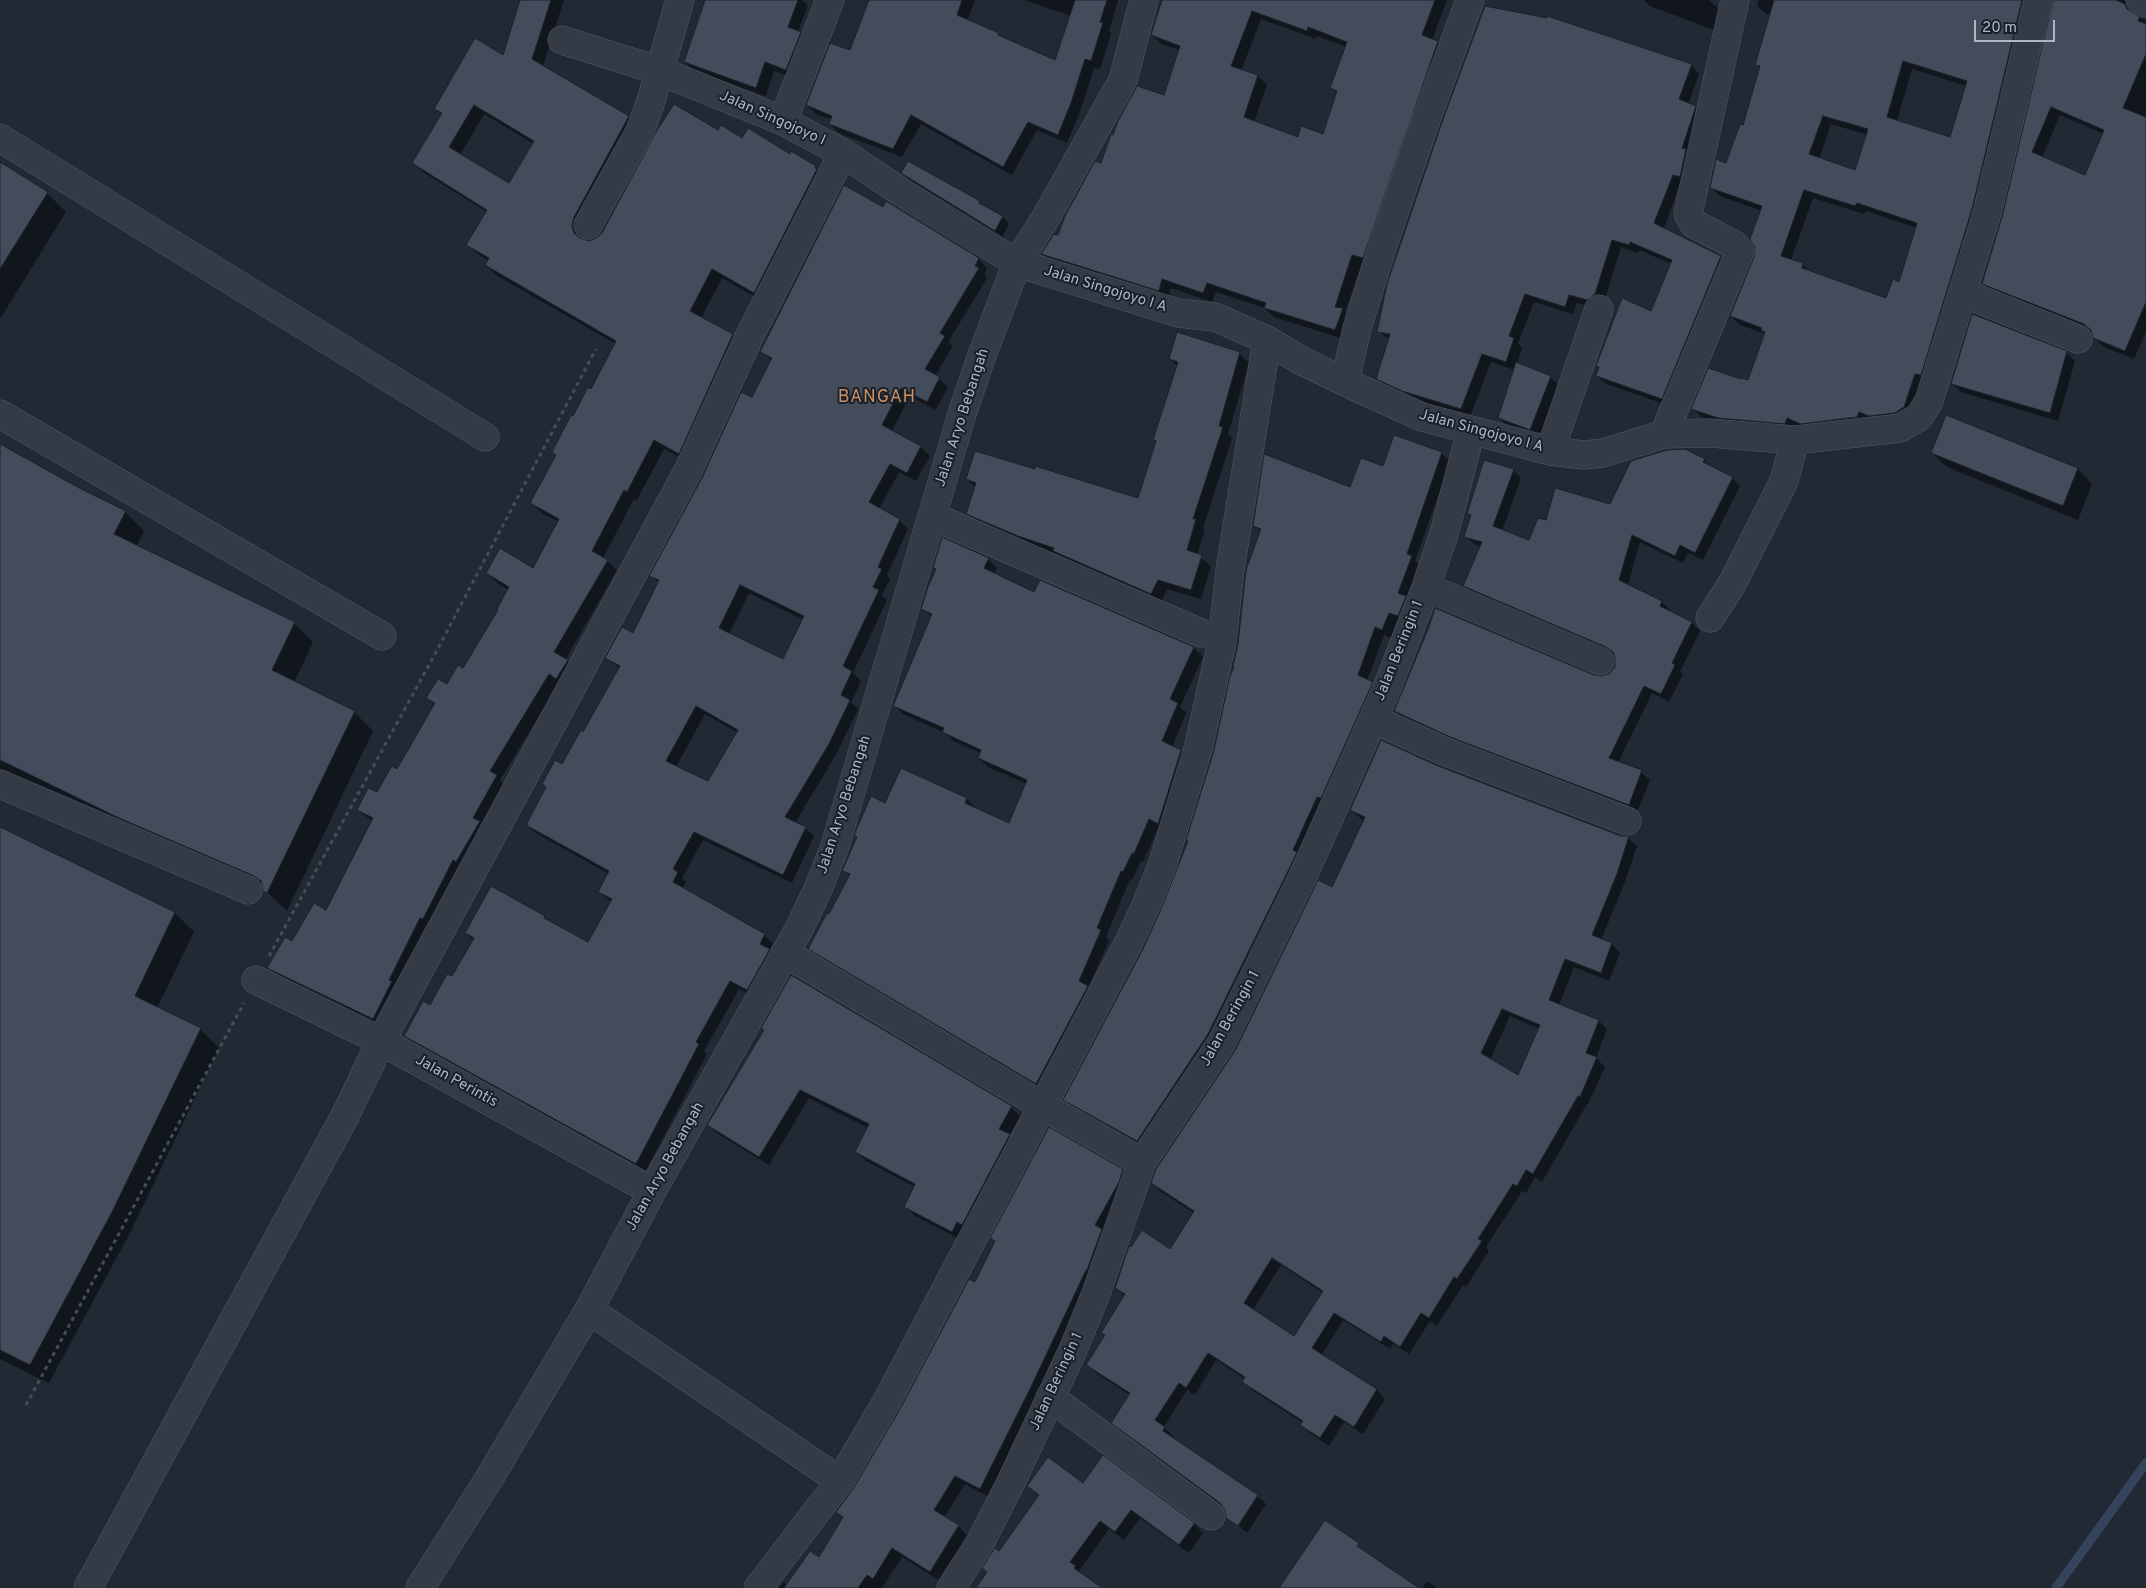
<!DOCTYPE html>
<html>
<head>
<meta charset="utf-8">
<style>
	body { margin:0 }
	#map { position:relative; width:2146px; height:1588px; overflow:hidden; background:#212935; font-family:Overpass,sans-serif }
	canvas { display:block }
	.scale { position:absolute; left:1974px; top:20px; width:81px; height:22px; box-sizing:border-box; border:2px solid #aeb6c3; border-top:0; padding-left:6px; font-size:15px; line-height:18px; white-space:nowrap; color:#aeb6c3; -webkit-text-stroke:4px #19202a; paint-order:stroke }
</style>
</head>
<body>
<div id="map">
<canvas width="2146" height="1588"></canvas>
<div class="scale">20 m</div>
</div>
<script>
const g = document.querySelector('canvas').getContext('2d');
g.lineJoin = 'round';
function fill(path, color) {
  g.fillStyle = color;
  g.fill(path, 'evenodd');
}
function toPath(rows) {
  const path = new Path2D();
  for (const r of rows) {
    path.moveTo(r[0], r[1]);
    for (let i = 2; i < r.length; i += 2) path.lineTo(r[i], r[i + 1]);
  }
  return path;
}
function strokePath(path, color, width, dash) {
  g.strokeStyle = color;
  g.lineWidth = width;
  g.lineCap = dash ? 'butt' : 'round';
  g.setLineDash(dash || []);
  g.stroke(path);
}
function write(font, color, halo, rows, align = 'center') {
  g.font = font + ' Overpass,sans-serif';
  g.lineWidth = 4;
  g.setLineDash([]);
  g.textBaseline = 'middle';
  g.strokeStyle = halo;
  g.fillStyle = color;
  for (const [text, x, y, turn = 0] of rows) {
    g.save();
    g.translate(x, y);
    g.rotate((+turn || 0) * Math.PI / 180);
    g.textAlign = isNaN(turn) ? turn : align;
    if (halo) g.strokeText(text, 0, 0);
    g.fillText(text, 0, 0);
    g.restore();
  }
}
fill(toPath([
	[522,0,564,0,543,66,628,117,638,127,582,236,583,241,589,242,596,240,719,132,790,155,815,167,825,177,764,302,722,278,701,318,733,335,742,345,689,462,664,449,637,500,634,499,603,558,617,570,565,660,577,671,559,683,500,780,506,786,383,1028,278,978,269,968,326,912,373,822,358,810,378,794,398,771,435,705,428,698,447,686,464,670,499,610,509,590,497,583,488,573,534,570,559,522,542,513,532,503,557,456,573,418,592,391,616,344,496,275,486,265,489,261,478,254,468,245,487,212,423,172,413,163,442,114,436,108,504,56],
	[484,114,534,144,510,184,460,155],
	[707,0,802,0,808,5,798,32,809,42,795,78,774,71,766,96,694,71,685,62],
	[869,0,975,0,967,21,998,34,1003,39,1056,62,1071,16,1024,0,1118,0,1109,31,1111,34,1100,69,1094,68,1080,112,1067,143,1037,130,1012,175,921,124,902,157,839,133,830,124,832,120,816,114,807,105,851,52],
	[1162,0,1447,0,1432,40,1438,42,1447,51,1372,266,1362,263,1345,312,1351,318,1344,339,1274,317,1265,308,1216,292,1212,302,1171,288,1168,299,1052,263,1043,254,1059,237,1102,164,1114,136,1164,97,1179,50,1162,44,1152,35],
	[1261,19,1316,39,1317,36,1347,47,1331,88,1338,94,1324,135,1298,138,1254,122,1267,85,1258,76,1241,71],
	[1644,0,1709,0,1720,10,1714,30,1650,6],
	[1759,0,2034,0,1980,218,1913,416,1811,432,1727,426,1702,417,1693,409,1742,381,1749,381,1766,334,1740,325,1731,316,1756,257,1762,211,1720,196,1711,187,1727,165,1744,126,1761,69,1757,65,1771,16,1766,14,1757,6],
	[1912,69,1967,86,1951,139,1897,121],
	[1831,124,1868,135,1856,171,1819,159],
	[1813,198,1864,214,1866,211,1917,228,1899,283,1887,299,1810,272,1803,265,1791,260],
	[2054,0,2136,0,2133,10,2134,15,2146,20,2146,332,2134,359,2104,347,2094,338,2093,332,1992,292,1983,283,2003,217],
	[2060,115,2104,134,2085,176,2042,158],
	[1691,65,1699,74,1688,104,1695,107,1704,115,1664,229,1720,257,1729,265,1670,406,1606,384,1597,376,1600,368,1597,365,1652,312,1672,264,1639,250,1638,253,1621,247,1604,302,1596,308,1577,303,1573,314,1534,302,1518,343,1522,348,1517,363,1550,377,1560,386,1540,438,1509,427,1499,418,1514,370,1491,362,1470,417,1412,399,1386,387,1377,378,1389,340,1379,331],
	[909,162,980,202,986,208,1003,217,1009,224,1002,237,910,180,903,173],
	[0,164,47,193,66,212,0,319],
	[887,203,979,259,987,268,984,274,987,278,948,342,953,346,935,376,948,387,936,410,910,396,892,431,921,447,930,456,916,481,899,472,879,509,899,520,908,529,887,575,890,579,882,595,887,600,853,673,861,681,851,702,858,709,837,753,795,823,805,828,814,836,792,883,703,840,682,878,686,882,682,889,764,935,773,944,769,951,778,959,756,998,739,989,704,1051,707,1054,645,1172,414,1044,405,1035,452,978,474,941,466,933,544,917,552,924,588,944,611,902,599,891,609,874,536,833,527,825,584,734,620,669,607,658,633,635,659,583,651,575,752,399,772,361,761,351],
	[749,593,804,620,783,661,729,634],
	[705,714,738,733,709,783,676,767],
	[1239,353,1249,363,1228,434,1232,438,1203,528,1205,530,1197,555,1211,566,1201,599,1167,589,1161,603,1064,561,1058,555,1029,546,978,523,968,514,976,488,967,479,1139,500,1156,442,1154,440,1178,367,1170,359],
	[2066,353,2075,361,2058,421,1961,392,1952,384],
	[1947,417,2078,469,2092,484,2078,520,1947,467,1932,453],
	[0,445,80,490,125,512,144,531,136,547,294,623,313,642,294,683,354,712,373,731,287,911,265,890,139,837,0,769],
	[1441,453,1450,462,1415,561,1420,566,1407,624,1397,621,1391,638,1384,635,1367,681,1380,692,1217,1043,1146,1149,1074,1108,1065,1100,1144,949,1189,842,1236,668,1261,532,1254,525,1350,488,1384,468],
	[1704,460,1712,468,1732,478,1740,486,1703,560,1688,553,1683,563,1640,542,1628,585,1662,602,1670,610,1669,612,1692,623,1700,631,1680,672,1683,674,1669,702,1652,693,1618,763,1641,772,1650,780,1637,812,1459,744,1403,719,1395,711,1594,677,1602,678,1610,675,1616,667,1615,654,1473,594,1465,586,1481,547,1474,544,1466,536,1472,517,1468,514,1513,470,1521,478,1502,531,1529,542,1546,521,1611,505],
	[988,559,997,568,994,574,1035,593,1040,582,1194,648,1203,657,1180,707,1186,713,1172,747,1181,751,1190,760,1168,832,1159,827,1143,862,1141,861,1132,880,1130,879,1106,937,1109,941,1088,988,1096,996,1046,1092,819,957,810,948,830,916,850,877,844,870,886,805,967,799,976,808,975,809,1009,825,1027,784,988,767,979,758,981,753,953,741,945,733,903,714,894,705,932,617,922,608,937,570,934,568],
	[1438,767,1621,837,1628,838,1637,846,1625,882,1601,940,1612,944,1620,953,1609,981,1574,967,1559,1005,1599,1021,1607,1029,1596,1058,1605,1067,1588,1104,1587,1104,1542,1182,1535,1177,1526,1193,1522,1191,1486,1247,1489,1251,1466,1287,1463,1285,1437,1326,1430,1321,1409,1354,1393,1344,1390,1349,1343,1320,1321,1356,1377,1390,1385,1399,1363,1434,1344,1422,1329,1446,1310,1433,1302,1425,1303,1423,1252,1390,1244,1381,1245,1379,1216,1360,1195,1395,1187,1390,1164,1427,1173,1436,1172,1438,1257,1496,1266,1504,1247,1533,1228,1517,1225,1508,1121,1431,1113,1423,1130,1395,1096,1373,1088,1365,1106,1336,1125,1296,1116,1287,1170,1250,1194,1213,1161,1192,1153,1183,1237,1050,1333,888,1364,821,1351,810],
	[1510,1016,1540,1029,1519,1077,1490,1060],
	[1281,1265,1323,1293,1295,1337,1253,1310],
	[0,828,175,913,194,932,157,1008,200,1029,219,1048,131,1231,49,1383,0,1359],
	[765,1030,1011,1107,1020,1116,1009,1136,1018,1145,962,1240,915,1216,906,1207,915,1187,866,1161,857,1152,868,1128,809,1098,769,1165,718,1134,708,1125],
	[1122,1170,1131,1179,1110,1240,989,1497,965,1484,944,1518,958,1526,967,1535,939,1580,902,1557,882,1588,779,1588,784,1582,787,1585,819,1559,844,1519,837,1512,855,1490,975,1283],
	[1083,1484,1194,1524,1203,1533,1189,1553,1140,1518,1124,1540,1109,1529,1079,1571,1100,1588,977,1588,999,1553,1040,1496,1029,1486],
	[1427,1581,1437,1588,1422,1588]
]), '#0007');
strokePath(toPath([
	[2056,1588,2146,1463]
]), '#35445c', 9);
const building = toPath([
	[520,0,551,0,532,59,629,116,574,217,572,226,574,233,580,238,589,241,596,238,602,233,656,132,674,104,718,130,721,125,742,138,748,128,790,154,791,151,816,166,815,168,817,169,754,293,712,269,690,311,733,334,679,454,654,440,627,492,624,490,592,551,608,560,554,652,568,660,556,679,549,674,490,771,497,775,473,818,480,821,456,862,453,860,423,919,420,918,389,980,392,981,373,1019,267,968,285,937,292,941,314,903,326,910,373,818,357,810,368,788,377,792,392,766,397,769,435,703,426,698,438,679,447,684,458,665,463,668,498,610,497,609,509,587,486,573,500,548,533,568,559,519,530,503,556,455,552,452,571,415,573,416,588,387,591,389,616,341,485,265,489,258,466,245,487,210,412,163,442,113,434,109,475,38,503,55,520,0],
	[474,105,534,141,509,183,449,147,474,105],
	[705,0,798,0,788,27,801,32,786,70,765,62,756,88,684,62,705,0],
	[869,0,962,0,957,15,999,33,998,35,1055,60,1075,0,1107,0,1100,22,1103,23,1091,61,1085,59,1071,103,1058,135,1028,122,1003,167,911,115,893,149,829,124,832,116,806,105,830,43,850,50,869,0],
	[1162,0,1435,0,1422,35,1438,41,1363,258,1352,255,1335,307,1343,308,1335,330,1264,308,1266,303,1207,283,1203,293,1162,279,1159,291,1041,254,1054,234,1058,235,1065,216,1095,161,1101,163,1111,134,1113,135,1118,121,1137,86,1164,95,1180,46,1151,35,1162,0],
	[1252,11,1307,31,1308,27,1347,42,1330,88,1337,91,1323,134,1301,126,1298,137,1244,117,1258,75,1231,66,1252,11],
	[1774,0,2022,0,1972,209,1921,375,1915,374,1904,407,1895,413,1869,416,1859,412,1857,417,1801,424,1787,418,1785,424,1718,418,1691,409,1708,368,1741,379,1742,378,1748,380,1765,332,1761,330,1762,328,1730,316,1754,257,1755,247,1750,239,1762,206,1710,188,1716,159,1726,163,1740,124,1743,125,1760,66,1755,65,1774,0],
	[1903,61,1967,81,1950,137,1887,117,1903,61],
	[1823,116,1868,129,1855,170,1809,154,1823,116],
	[1804,190,1855,206,1857,203,1917,223,1899,282,1893,279,1886,298,1802,268,1803,263,1781,256,1804,190],
	[2053,0,2116,0,2125,4,2127,9,2140,17,2138,21,2146,24,2146,54,2123,108,2146,117,2146,302,2125,351,2093,338,2091,330,2084,324,1982,284,2002,217,2053,0],
	[2051,107,2104,130,2085,175,2032,152,2051,107],
	[1485,6,1547,18,1547,16,1692,64,1679,99,1696,106,1682,148,1686,149,1680,177,1673,175,1654,223,1721,256,1662,399,1596,376,1599,367,1596,366,1622,298,1651,311,1672,260,1630,242,1629,245,1612,240,1595,294,1587,300,1569,295,1565,307,1525,294,1509,336,1514,338,1506,362,1482,354,1461,409,1402,391,1376,379,1390,334,1377,332,1387,284,1442,122,1485,6],
	[908,161,980,201,979,203,1003,216,995,231,901,173,908,161],
	[0,162,48,192,0,269,0,162],
	[844,185,883,207,886,201,979,258,975,266,979,268,940,333,945,336,925,369,940,377,927,402,901,388,882,425,921,446,907,473,890,464,869,502,900,519,878,567,882,569,873,587,879,590,843,666,852,671,841,695,850,700,829,744,785,817,806,827,783,875,694,832,673,869,678,872,673,882,765,934,760,944,770,949,747,990,730,981,696,1042,699,1044,636,1164,404,1036,423,1001,430,1005,447,974,452,976,474,938,465,933,491,886,545,916,544,918,588,942,612,899,598,892,609,871,526,825,546,787,542,784,555,760,562,764,581,730,583,732,620,666,605,658,622,627,633,633,659,580,649,576,702,478,741,392,752,397,772,358,760,352,844,185],
	[740,585,804,616,783,659,719,628,740,585],
	[696,706,738,730,708,781,666,761,696,706],
	[1972,314,2067,351,2050,413,1951,384,1972,314],
	[1177,332,1240,352,1219,426,1223,427,1193,519,1196,519,1187,550,1202,555,1191,590,1158,580,1151,594,1053,551,1054,548,1018,536,966,514,976,483,966,479,975,451,1035,469,1035,466,1138,498,1156,441,1153,440,1178,362,1169,359,1177,332],
	[1516,362,1551,376,1530,430,1498,418,1516,362],
	[1946,415,2078,468,2063,506,1931,453,1946,415],
	[1394,435,1442,452,1407,554,1412,556,1398,593,1406,596,1398,616,1389,613,1382,630,1375,627,1358,675,1373,682,1321,798,1317,797,1293,850,1297,852,1289,869,1208,1034,1137,1141,1063,1100,1143,949,1161,909,1188,841,1186,840,1213,754,1230,676,1234,667,1233,666,1238,644,1246,570,1261,529,1253,526,1264,454,1350,487,1361,458,1383,466,1394,435],
	[0,444,81,489,126,511,114,534,295,622,272,670,355,711,267,893,263,891,261,881,254,876,119,818,0,760,0,444],
	[1685,449,1705,459,1703,462,1733,477,1695,553,1680,545,1675,556,1632,535,1619,580,1662,601,1660,606,1692,622,1672,663,1675,665,1661,694,1644,686,1609,758,1642,770,1629,805,1450,737,1394,711,1429,627,1435,608,1594,675,1601,676,1609,674,1615,667,1615,659,1613,652,1606,647,1463,586,1482,542,1464,537,1471,515,1467,514,1484,460,1514,469,1493,526,1529,540,1538,518,1546,520,1555,488,1610,504,1631,461,1667,450,1685,449],
	[942,537,989,558,984,568,1034,592,1040,580,1194,647,1170,699,1178,703,1162,741,1181,750,1158,824,1149,819,1134,854,1132,853,1123,872,1121,871,1097,928,1101,930,1079,981,1088,986,1036,1084,808,949,827,913,829,914,850,874,842,871,857,837,854,835,871,796,885,803,901,768,967,798,965,803,1009,823,1027,780,978,758,981,750,942,732,944,728,893,706,932,614,921,609,928,587,936,569,933,568,942,537],
	[1381,740,1438,766,1621,836,1629,836,1617,874,1592,935,1612,943,1601,973,1565,959,1549,1000,1599,1020,1586,1053,1597,1057,1580,1097,1578,1096,1533,1174,1526,1170,1517,1186,1513,1184,1478,1239,1482,1241,1457,1279,1454,1277,1429,1318,1421,1313,1400,1347,1384,1336,1381,1342,1334,1313,1312,1348,1377,1389,1354,1427,1335,1415,1320,1438,1300,1425,1303,1421,1242,1382,1245,1377,1208,1353,1186,1388,1179,1383,1155,1420,1165,1427,1163,1431,1258,1495,1238,1526,1226,1518,1225,1510,1220,1503,1111,1423,1130,1393,1086,1365,1105,1335,1101,1333,1125,1294,1115,1288,1129,1246,1131,1247,1142,1230,1170,1249,1194,1211,1151,1183,1156,1169,1236,1049,1318,880,1332,887,1365,817,1350,810,1381,740],
	[1502,1009,1540,1025,1518,1075,1481,1053,1502,1009],
	[1272,1258,1323,1291,1294,1336,1244,1303,1272,1258],
	[0,827,175,912,135,996,201,1028,112,1212,30,1365,0,1350,0,827],
	[791,975,1012,1106,999,1129,1010,1134,962,1225,957,1222,952,1232,904,1207,915,1184,855,1152,869,1124,800,1090,759,1157,707,1125,764,1030,761,1028,791,975],
	[1049,1127,1123,1169,1119,1182,1095,1225,1102,1229,1087,1270,1086,1270,1030,1389,980,1489,955,1476,934,1510,959,1525,930,1572,892,1548,873,1579,867,1575,858,1588,784,1588,810,1551,819,1557,843,1517,836,1512,853,1489,900,1409,969,1279,975,1282,995,1241,990,1238,1049,1127],
	[1103,1455,1195,1523,1179,1545,1131,1510,1115,1532,1100,1521,1070,1562,1076,1566,1074,1568,1102,1588,976,1588,987,1572,982,1568,995,1548,999,1551,1039,1495,1027,1486,1048,1457,1083,1483,1103,1455],
	[1325,1520,1359,1543,1357,1546,1419,1588,1279,1588,1325,1520]
]);
fill(building, '#424c5a');
strokePath(building, '#1b222c', 1);
const minor = toPath([
	[2140,0,2146,3],
	[562,40,660,71,783,121,843,153,901,192,1017,263,1178,313,1215,317,1267,340,1300,360,1345,382,1422,417,1550,451,1584,455,1603,453,1664,434,1710,433,1795,440,1900,428,1919,417,1929,401,1987,213,2038,0],
	[783,121,830,0],
	[0,138,485,437],
	[588,225,640,131,651,101,680,0],
	[1963,293,2078,339],
	[1345,382,1357,328,1384,242,1427,117,1470,0],
	[0,414,382,636],
	[1664,434,1740,251,1733,244,1694,224,1688,214,1735,0],
	[1550,451,1599,309],
	[932,516,1201,633],
	[1426,587,1600,661],
	[1710,618,1732,584,1784,481,1795,440],
	[1373,719,1444,751,1627,821],
	[0,784,248,890],
	[785,953,1041,1105,1142,1162],
	[256,980,381,1041,652,1191],
	[589,1310,840,1481],
	[1050,1397,1211,1516],
	[88,1588,345,1116,381,1041,688,471,749,337,843,153],
	[420,1588,490,1477,589,1310,652,1191,799,929,819,887,835,846,962,414,982,355,1017,263,1045,219,1123,80,1144,0],
	[758,1588,840,1481,887,1401,1129,942,1147,903,1162,866,1198,749,1222,642,1230,570,1267,340],
	[951,1588,979,1545,1011,1482,1072,1352,1095,1296,1142,1162,1222,1042,1303,876,1387,688,1426,587,1444,534,1471,431]
]);
strokePath(minor, '#515964', 29);
strokePath(toPath([
	[269,956,435,654,596,349],
	[26,1405,244,1003]
]), '#405154', 3, [4, 4]);
strokePath(minor, '#343b46', 28);
write('15px', '#aeb6c3', '#19202a', [
	["Jalan Singojoyo I",772,119,24],
	["Jalan Singojoyo I A",1105,290,17],
	["Jalan Aryo Bebangah",963,418,-72],
	["Jalan Singojoyo I A",1481,432,15],
	["Jalan Beringin 1",1400,651,-68],
	["Jalan Aryo Bebangah",845,805,-72],
	["Jalan Beringin 1",1231,1019,-61],
	["Jalan Perintis",456,1082,29],
	["Jalan Aryo Bebangah",666,1167,-61],
	["Jalan Beringin 1",1057,1382,-65]
]);
g.letterSpacing = '1px';
write('18px', '#cd905f', '#19202a', [
	["BANGAH",877,398]
]);
g.letterSpacing = '0px';
</script>
</body>
</html>
